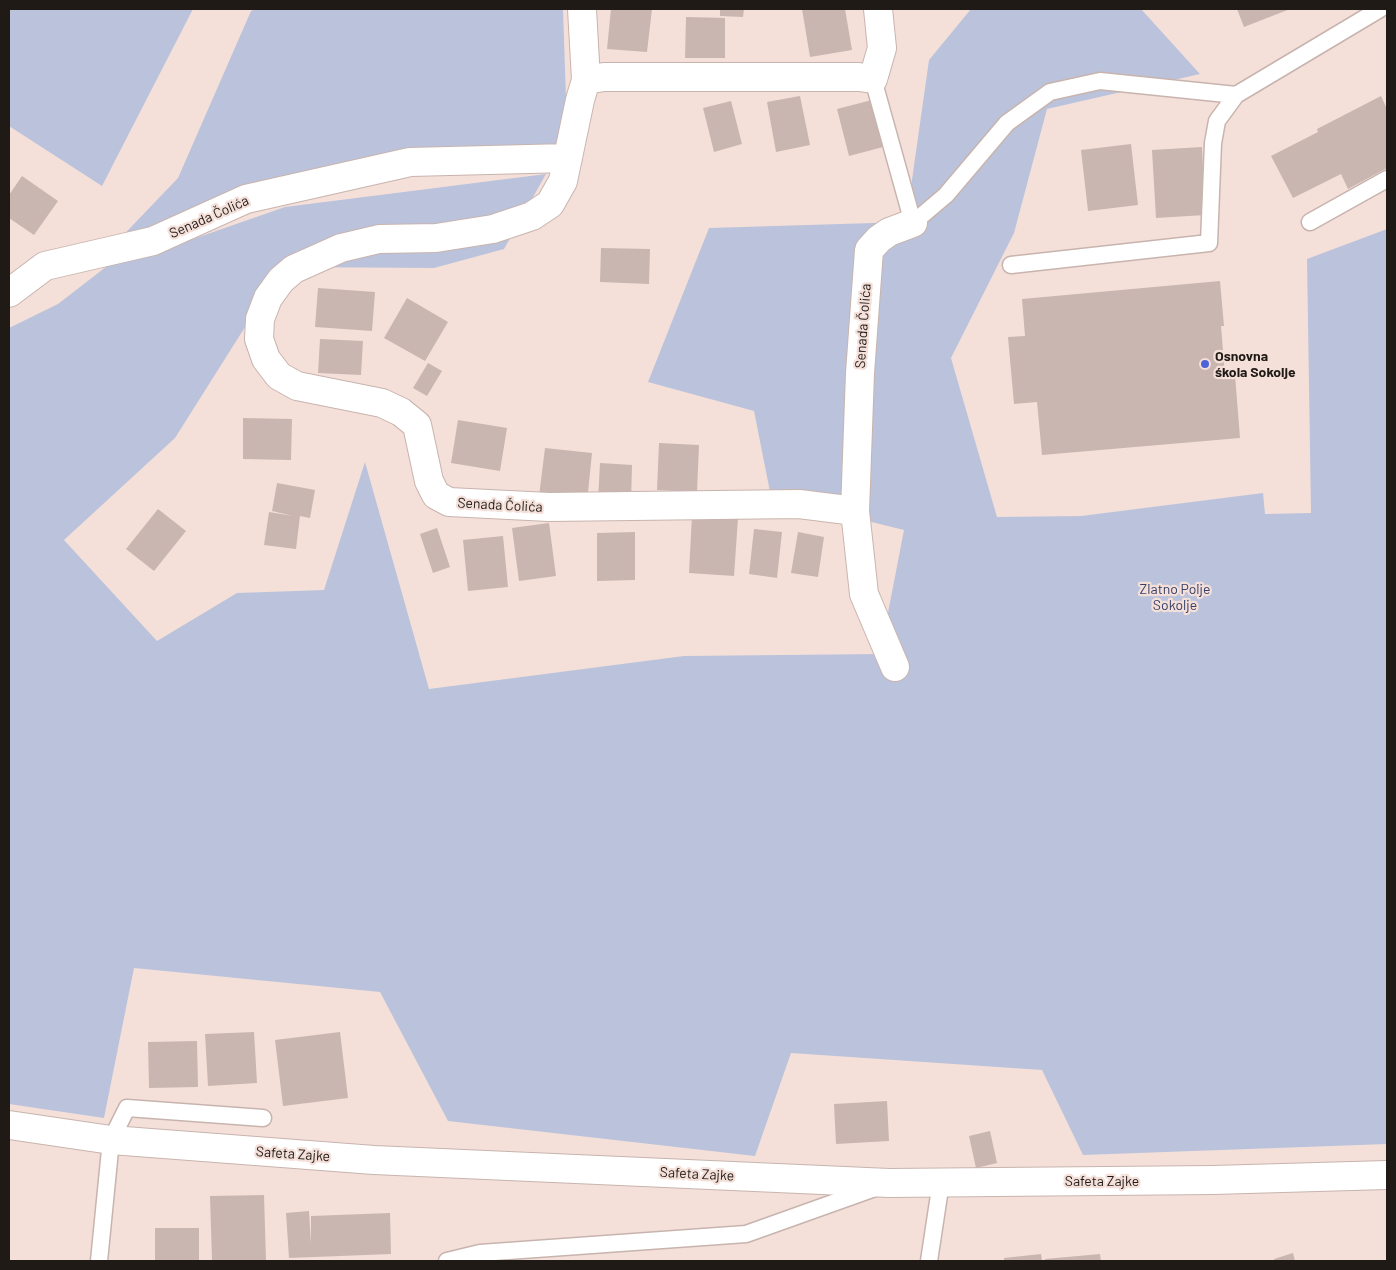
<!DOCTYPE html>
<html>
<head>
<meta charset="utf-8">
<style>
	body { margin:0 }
	#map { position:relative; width:1396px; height:1270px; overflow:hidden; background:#f4e0d9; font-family:Barlow,sans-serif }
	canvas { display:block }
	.frame { position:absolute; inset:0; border:10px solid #201a17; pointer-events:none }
</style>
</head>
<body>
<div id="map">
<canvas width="1396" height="1270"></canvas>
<div class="frame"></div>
</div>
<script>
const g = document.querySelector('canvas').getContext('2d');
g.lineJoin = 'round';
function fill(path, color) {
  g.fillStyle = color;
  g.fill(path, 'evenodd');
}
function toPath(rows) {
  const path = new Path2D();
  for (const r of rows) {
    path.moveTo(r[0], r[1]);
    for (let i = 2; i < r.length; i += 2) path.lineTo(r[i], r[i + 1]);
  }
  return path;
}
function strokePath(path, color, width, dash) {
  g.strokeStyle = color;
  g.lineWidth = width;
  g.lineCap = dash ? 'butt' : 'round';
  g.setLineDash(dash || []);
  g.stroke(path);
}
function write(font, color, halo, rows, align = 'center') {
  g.font = font + ' Barlow,sans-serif';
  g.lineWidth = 4.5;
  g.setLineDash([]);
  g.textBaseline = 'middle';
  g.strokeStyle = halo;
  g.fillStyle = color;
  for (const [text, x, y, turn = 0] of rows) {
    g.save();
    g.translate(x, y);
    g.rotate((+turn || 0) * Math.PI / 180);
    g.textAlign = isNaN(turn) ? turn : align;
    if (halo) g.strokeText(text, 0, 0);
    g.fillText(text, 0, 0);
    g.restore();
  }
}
fill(toPath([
	[9,9,193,9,102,186,9,126],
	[256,9,563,9,568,158,410,162,109,250,178,178,251,11],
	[971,9,1141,9,1200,74,1047,109,1014,233,951,358,997,517,1081,516,1263,493,1265,514,1311,513,1307,259,1387,229,1387,1144,1083,1155,1042,1070,791,1053,755,1156,448,1121,380,992,134,968,104,1118,9,1104,9,328,58,304,111,263,193,239,285,207,546,174,504,249,434,268,283,267,175,438,64,540,157,641,237,593,324,590,365,462,429,689,684,656,880,654,904,530,771,497,754,411,648,382,709,228,906,222,929,60]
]), '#bbc3dc');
fill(toPath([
	[611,9,652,9,647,52,607,49],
	[720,9,744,9,743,17,720,16],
	[802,9,845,9,852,50,810,57],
	[1237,9,1290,9,1244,27],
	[686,17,725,18,725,58,685,58],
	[800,96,810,145,776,152,767,102],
	[1381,96,1387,109,1387,168,1348,189,1341,174,1293,198,1271,156,1318,132,1317,129],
	[872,100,883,147,849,156,837,109],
	[731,101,742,144,714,152,703,108],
	[1131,144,1138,205,1088,211,1081,150],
	[1202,147,1205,215,1156,218,1152,150],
	[22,176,58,201,34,235,9,218,9,195],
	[601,248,650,249,649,284,600,282],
	[1220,281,1224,326,1221,326,1225,376,1235,375,1240,438,1042,455,1037,402,1014,404,1008,337,1025,336,1022,299],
	[318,288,375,292,372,331,315,327],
	[407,298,448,322,425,361,384,338],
	[320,339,363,341,361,375,318,373],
	[428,363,442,371,427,396,413,388],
	[243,418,292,419,291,460,243,459],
	[458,420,507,428,500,471,451,463],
	[659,443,699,445,697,492,657,490],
	[545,448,592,453,587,502,539,496],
	[600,463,632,465,631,503,598,501],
	[277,483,315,490,310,518,300,516,296,549,264,545,269,512,293,516,272,511],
	[158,509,186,531,154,571,126,549],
	[692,515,738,518,734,576,689,573],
	[549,523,556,576,519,581,512,528],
	[437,528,450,567,433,573,420,534],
	[754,529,782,532,777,578,749,574],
	[635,532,635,580,597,581,597,533],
	[798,532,824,537,818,577,791,573],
	[503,536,508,587,468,591,463,540],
	[254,1032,257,1083,208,1086,205,1034],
	[340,1032,348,1098,283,1106,275,1040],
	[197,1041,198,1087,149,1088,148,1042],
	[887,1101,889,1141,836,1144,834,1104],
	[990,1131,997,1163,976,1168,969,1136],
	[264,1195,266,1261,212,1261,210,1196],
	[309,1211,311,1244,311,1216,390,1213,391,1254,289,1258,286,1213],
	[155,1228,199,1228,199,1261,155,1261],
	[1293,1253,1295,1261,1275,1261,1274,1259],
	[1041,1254,1042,1261,1004,1261,1004,1258],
	[1100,1254,1101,1261,1045,1261,1045,1259]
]), '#c9b6b0');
const lane = toPath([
	[873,79,913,223,946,195,1007,123,1050,92,1100,81,1236,95,1380,9],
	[1310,222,1387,179],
	[1011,265,1209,243,1213,143,1217,121,1236,95],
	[99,1261,111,1140,127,1108,263,1118],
	[447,1261,480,1253,746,1234,875,1188],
	[929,1261,941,1182]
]);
const street = toPath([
	[582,9,586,80,580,100,563,181,550,204,532,216,493,229,436,238,379,239,341,248,294,269,281,280,268,298,260,319,259,339,266,359,279,376,297,386,382,403,401,412,417,425,429,481,436,495,449,502,549,507,799,504,855,511],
	[586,80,604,77,859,77,873,79,882,48,878,9],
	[9,293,45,266,153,241,246,199,410,162,568,158],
	[895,667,864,594,855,511,860,373,869,250,879,239,889,232,913,223]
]);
const primary = toPath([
	[9,1125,111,1140,374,1160,889,1183,1213,1180,1387,1175]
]);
strokePath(lane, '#c8b4ae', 19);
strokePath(street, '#c8b4ae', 30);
strokePath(primary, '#c8b4ae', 30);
strokePath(lane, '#fff', 16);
strokePath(street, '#fff', 28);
strokePath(primary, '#fff', 28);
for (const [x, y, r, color] of [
	[1205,364,5,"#4f62d7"]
]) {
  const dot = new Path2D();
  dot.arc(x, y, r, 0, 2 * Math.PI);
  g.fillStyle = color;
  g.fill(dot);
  strokePath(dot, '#f4e0d9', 2);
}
write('14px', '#201a17', '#f4e0d9', [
	["Senada Čolića",209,217,-24],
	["Senada Čolića",863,326,-86],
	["Senada Čolića",500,505,3],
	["Safeta Zajke",293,1154,4],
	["Safeta Zajke",697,1174,3],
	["Safeta Zajke",1102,1181]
]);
write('bold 14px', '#201a17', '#f4e0d9', [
	["Osnovna",1215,356],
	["śkola Sokolje",1215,372]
], 'left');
write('14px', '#374069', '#f4e0d9', [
	["Zlatno Polje",1175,589],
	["Sokolje",1175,605]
]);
</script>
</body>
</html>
